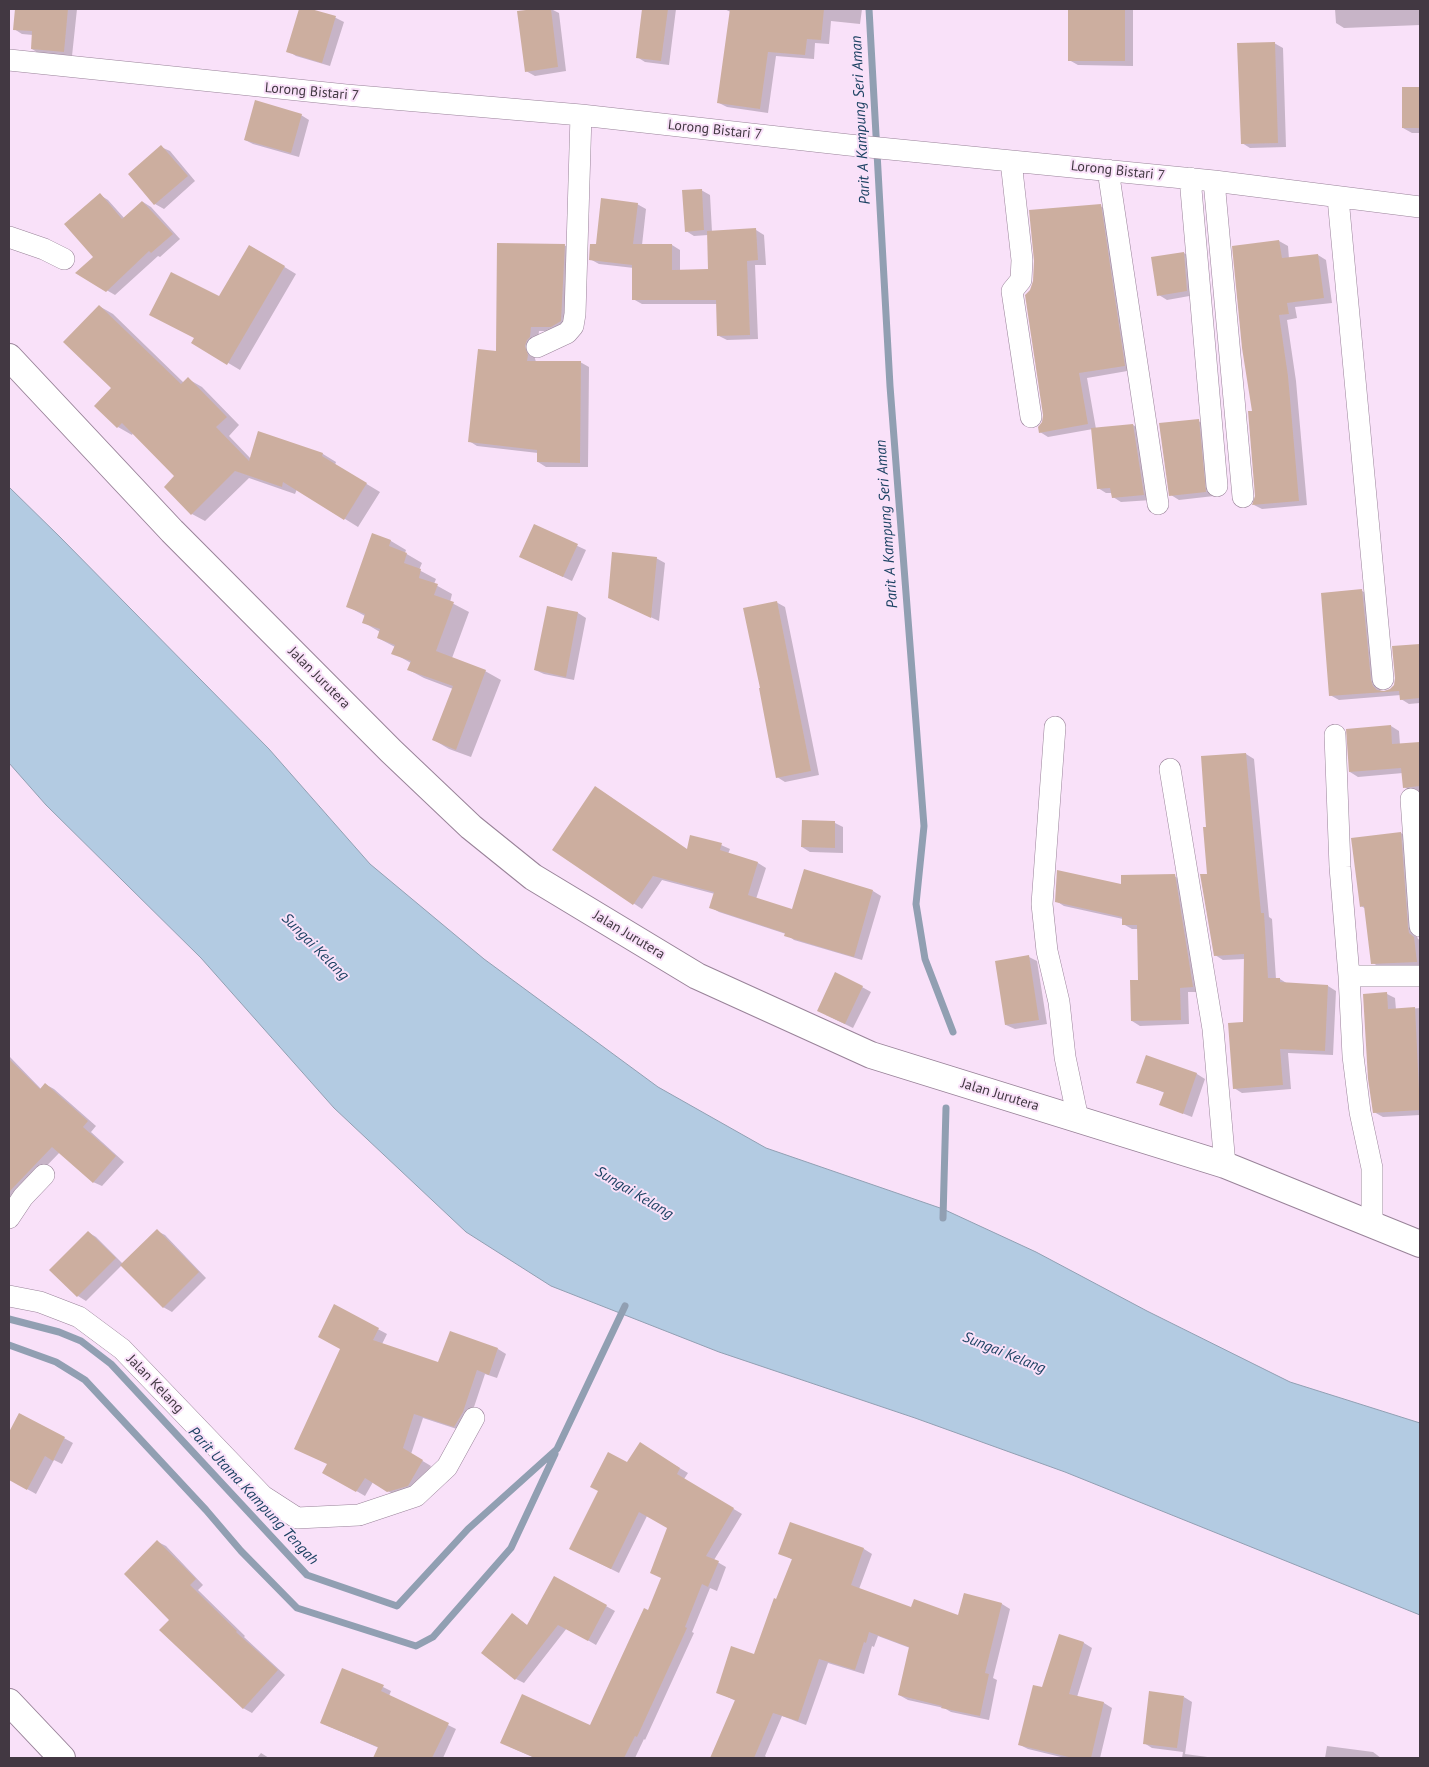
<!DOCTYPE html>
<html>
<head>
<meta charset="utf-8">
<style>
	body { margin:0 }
	#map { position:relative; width:1429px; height:1767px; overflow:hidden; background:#f9e1f9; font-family:"PT Sans",sans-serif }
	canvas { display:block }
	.frame { position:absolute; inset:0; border:10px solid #423842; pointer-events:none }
</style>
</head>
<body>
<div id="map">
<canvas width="1429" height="1767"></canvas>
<div class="frame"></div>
</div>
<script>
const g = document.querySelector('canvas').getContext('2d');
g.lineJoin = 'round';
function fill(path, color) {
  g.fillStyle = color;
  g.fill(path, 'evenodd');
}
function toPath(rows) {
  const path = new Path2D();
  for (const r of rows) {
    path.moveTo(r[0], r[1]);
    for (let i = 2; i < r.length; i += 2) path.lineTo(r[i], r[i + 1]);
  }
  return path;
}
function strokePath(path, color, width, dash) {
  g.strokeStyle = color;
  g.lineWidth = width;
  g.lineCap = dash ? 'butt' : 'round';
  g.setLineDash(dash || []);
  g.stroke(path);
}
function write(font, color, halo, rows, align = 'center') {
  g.font = font + ' "PT Sans",sans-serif';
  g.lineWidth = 4;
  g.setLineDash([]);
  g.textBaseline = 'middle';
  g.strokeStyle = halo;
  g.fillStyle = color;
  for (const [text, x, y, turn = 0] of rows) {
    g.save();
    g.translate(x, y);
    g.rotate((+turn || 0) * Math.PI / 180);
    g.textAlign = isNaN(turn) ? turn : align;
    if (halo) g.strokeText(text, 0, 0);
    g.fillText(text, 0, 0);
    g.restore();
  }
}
const water = toPath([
	[9,487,60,537,269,749,370,864,484,959,658,1087,766,1148,943,1209,1036,1252,1147,1311,1290,1382,1420,1423,1420,1615,1065,1472,915,1418,719,1352,551,1286,466,1232,334,1108,201,958,46,805,9,763,9,487]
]);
fill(water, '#b3cbe2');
strokePath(water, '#919fb2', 1);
fill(toPath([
	[16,9,77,9,72,56,40,54,32,49,33,35,22,34,14,29],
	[301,9,307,9,336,18,344,22,330,66,296,56,288,51],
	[545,9,551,9,559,13,566,71,535,76,526,71,519,12],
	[643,9,676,9,669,65,645,62,637,57],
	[724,9,862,9,860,24,831,21,829,44,815,43,814,59,776,56,768,113,727,107,719,103,731,12],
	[1069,9,1133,9,1133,66,1078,65,1069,60],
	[1335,9,1420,9,1420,25,1344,28,1336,23],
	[1274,43,1283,48,1286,147,1250,148,1242,143],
	[1404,88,1420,88,1420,133,1412,133,1403,128],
	[301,115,309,120,299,157,253,144,245,140],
	[161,147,170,151,195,181,164,209,155,204,130,174],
	[701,190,710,195,712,232,756,230,764,235,766,265,755,265,758,339,727,340,719,336,718,304,642,304,633,299,634,268,599,264,590,259,597,246,637,204,646,209,642,245,672,245,680,250,680,271,710,270,708,235,694,236,686,231],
	[100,195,108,200,125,219,143,202,151,207,180,239,160,257,158,256,115,295,77,273,95,257],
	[1100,206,1109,211,1133,370,1087,378,1096,429,1133,425,1142,430,1152,500,1121,502,1113,497,1112,493,1106,493,1098,488,1093,429,1048,437,1040,432,1044,423],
	[1279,241,1288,246,1289,259,1318,255,1326,260,1332,303,1295,307,1297,318,1287,320,1296,381,1307,505,1262,509,1254,505,1257,496,1253,412,1234,247],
	[564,245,573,250,569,325,560,331,539,331,538,342,533,352,536,362,580,362,589,367,588,467,546,467,538,462,538,453,477,446,469,441,497,352],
	[250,246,296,274,240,370,193,342],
	[1184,253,1192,258,1195,295,1167,300,1159,295],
	[99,306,113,314,184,383,188,379,202,387,239,425,229,436,251,459,259,433,323,454,336,462,335,465,380,492,358,527,297,489,295,494,249,478,205,521,192,514,176,476,133,433,132,435,118,427,96,406,113,388],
	[1198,421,1207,425,1214,496,1179,500,1171,495],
	[535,526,586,550,572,581,529,561],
	[373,535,391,541,406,550,405,553,422,563,419,570,436,579,434,584,452,594,450,602,469,612,452,658,485,671,501,680,471,757,449,749,434,740,453,689,424,678,409,670,411,663,393,653,395,647,378,638,380,632,363,622,365,616,347,606],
	[656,558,665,563,659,621,618,602],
	[1362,591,1370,595,1379,686,1381,692,1391,690,1396,684,1394,648,1420,646,1420,703,1409,704,1401,699,1401,695,1339,700,1330,695],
	[776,602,785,607,819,775,785,782,777,777],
	[548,607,578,613,586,618,574,680,544,674,535,670],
	[1391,726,1399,731,1400,745,1420,743,1420,791,1412,792,1404,787,1403,773,1358,777,1350,772],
	[1246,754,1254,759,1269,917,1272,919,1276,979,1280,979,1288,984,1328,986,1336,991,1333,1055,1288,1053,1291,1089,1242,1093,1234,1088,1244,1023,1245,959,1223,960,1215,955,1209,875,1207,828],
	[803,822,835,823,843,827,843,853,810,852,802,847],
	[1401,833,1409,838,1416,933,1418,939,1420,940,1420,967,1381,968,1373,963,1366,909,1361,906],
	[721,845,730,849,728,854,758,863,766,868,756,899,793,910,873,891,881,896,862,960,794,940,786,934,719,912,710,907,715,894,662,880,642,909,554,850,688,850],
	[1174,876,1183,881,1201,992,1188,992,1189,1024,1140,1026,1132,1021,1140,981,1139,929,1132,929,1123,924,1123,919,1064,906,1056,901,1122,885],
	[1029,957,1037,961,1047,1024,1015,1029,1006,1025],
	[862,987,871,992,853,1028,826,1015],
	[1387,994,1395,998,1396,1010,1420,1008,1420,1115,1383,1117,1374,1112],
	[9,1056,41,1089,45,1084,54,1089,96,1126,91,1132,124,1162,102,1186,93,1182,60,1152,9,1205],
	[1147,1057,1197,1074,1205,1079,1192,1117,1161,1105,1165,1093,1138,1082],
	[157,1231,165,1235,206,1278,172,1312,163,1307,122,1265,86,1301,78,1296,51,1270,88,1232,96,1237,123,1264],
	[335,1306,387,1334,382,1344,439,1364,498,1349,506,1354,497,1378,485,1374,471,1416,463,1431,423,1418,411,1454,431,1466,416,1490,396,1496,373,1482,365,1496,324,1472,329,1464,341,1348],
	[20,1414,73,1443,62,1464,54,1460,36,1494,9,1479,9,1435],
	[648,1449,688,1473,684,1479,742,1514,714,1560,726,1567,717,1591,710,1588,692,1632,694,1633,645,1740,644,1739,635,1758,535,1758,510,1747,590,1727,649,1612,662,1578,669,1528,647,1516,619,1573,579,1553,628,1464],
	[158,1542,166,1546,203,1585,198,1590,245,1636,244,1637,285,1675,252,1713,243,1708,170,1620],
	[864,1549,872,1554,859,1589,912,1609,959,1616,964,1594,1002,1604,1010,1609,993,1678,997,1680,989,1720,951,1712,944,1708,908,1700,899,1695,910,1648,878,1636,874,1647,872,1646,864,1674,828,1663,806,1725,782,1716,765,1756,767,1758,712,1758,736,1701,717,1692,755,1656,793,1560,780,1553],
	[555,1578,615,1611,596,1645,567,1628,524,1683,516,1679,512,1614,528,1626],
	[1059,1636,1084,1643,1092,1648,1077,1697,1104,1703,1112,1708,1100,1758,1065,1758,1028,1749,1020,1745,1043,1689],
	[383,1687,391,1691,389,1696,456,1729,443,1758,374,1758,379,1748,321,1723],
	[1184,1697,1192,1702,1185,1754,1215,1758,1182,1758,1183,1752,1152,1748,1144,1743],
	[1327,1746,1373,1752,1381,1758,1325,1758],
	[261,1753,269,1758,257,1758]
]), '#0003');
strokePath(toPath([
	[869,9,890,386,924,826,916,904,925,959,953,1032],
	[943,1218,946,1108],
	[9,1319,59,1332,81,1341,111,1364,307,1575,397,1606,468,1529,557,1449,625,1306],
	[9,1345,56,1362,85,1380,206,1510,241,1551,297,1608,416,1646,433,1637,511,1548,555,1454]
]), '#919fb2', 7);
fill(toPath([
	[15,9,68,9,64,52,31,49,32,31,13,30],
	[299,9,311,9,336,16,322,63,286,52],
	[535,9,551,9,558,67,525,72,517,11],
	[642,9,668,9,661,61,636,58],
	[730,9,824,9,821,40,807,39,805,55,768,52,760,109,717,103],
	[1068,9,1125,9,1125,61,1068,61],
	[1275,42,1278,143,1241,144,1237,43],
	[1402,87,1420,87,1420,128,1402,128],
	[255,100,302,114,291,153,244,140],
	[161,145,188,176,154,205,128,174],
	[702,189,704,230,685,232,682,190],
	[100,193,122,219,142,201,173,234,151,253,149,251,106,292,75,273,93,257,64,224],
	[601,198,638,203,633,244,672,244,672,270,708,269,707,231,756,228,758,260,747,261,750,335,717,336,716,300,632,300,632,265,589,260,590,244,596,244],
	[1101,204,1125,366,1079,373,1088,424,1039,433,1038,427,1042,422,1043,415,1025,295,1030,290,1033,281,1034,261,1029,210],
	[1279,240,1282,258,1318,254,1324,298,1287,303,1289,314,1279,315,1288,376,1299,501,1252,505,1255,496,1248,411,1252,411,1242,348,1232,246],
	[497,243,565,244,561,321,551,327,531,327,530,337,527,340,525,346,528,355,527,361,581,361,580,463,537,462,537,450,468,442,478,349,496,351],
	[249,245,285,266,227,365,191,343,194,338,149,315,171,272,219,296],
	[1184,252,1187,291,1157,296,1151,257],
	[99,305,181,384,188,377,227,417,216,427,249,461,258,431,323,453,322,456,367,483,344,520,283,482,282,487,235,471,191,515,164,487,174,476,122,423,117,428,94,406,111,388,63,342],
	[1199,419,1206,492,1169,496,1159,423],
	[1133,424,1144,495,1112,498,1110,488,1097,489,1091,428],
	[534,524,578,544,563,577,519,557],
	[372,533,391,540,389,546,407,553,404,563,421,569,419,578,438,584,434,595,454,602,436,651,486,670,456,750,432,740,453,686,407,670,411,661,391,654,395,645,377,638,380,629,362,623,365,614,346,607],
	[612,552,657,557,651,618,608,598],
	[1362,589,1371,680,1373,686,1377,690,1384,691,1390,689,1394,685,1395,678,1392,646,1420,644,1420,698,1400,700,1399,691,1329,696,1321,593],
	[777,601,811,771,776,778,759,688,760,688,743,608],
	[547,606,578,612,566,677,534,670],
	[1391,725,1392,744,1420,742,1420,786,1403,788,1401,768,1349,772,1346,729],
	[1246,753,1261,913,1264,913,1268,978,1280,978,1280,982,1328,985,1325,1051,1280,1049,1283,1085,1233,1089,1228,1023,1243,1022,1244,954,1214,956,1200,874,1207,874,1203,827,1206,827,1201,756],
	[595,786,687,849,690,835,722,843,720,850,758,862,748,895,792,909,804,869,873,890,854,957,784,936,785,933,709,908,714,892,653,876,633,905,552,850],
	[802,820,835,821,835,848,801,847],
	[1401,832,1408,927,1409,933,1414,937,1417,962,1371,964,1364,906,1360,907,1351,838],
	[1057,870,1121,884,1121,875,1175,874,1193,987,1180,988,1181,1020,1131,1021,1130,980,1138,980,1137,925,1122,925,1122,917,1055,902],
	[1029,955,1039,1020,1005,1025,995,961],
	[835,972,863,986,845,1024,817,1011],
	[1387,992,1388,1009,1415,1007,1420,1110,1373,1113,1368,1079,1363,994],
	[1146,1055,1197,1073,1183,1114,1159,1105,1164,1092,1136,1083],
	[9,1059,40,1089,45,1083,88,1121,83,1127,116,1156,93,1183,52,1147,9,1192],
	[157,1229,199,1272,163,1308,120,1265],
	[88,1231,116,1258,77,1297,49,1270],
	[334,1304,379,1328,373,1340,438,1362,450,1331,498,1348,489,1375,477,1370,463,1412,454,1427,414,1414,403,1448,423,1460,408,1486,387,1492,365,1478,356,1492,322,1473,327,1464,294,1449,340,1349,318,1337],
	[19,1413,65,1437,53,1461,45,1456,27,1490,9,1480,9,1432],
	[640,1442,680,1468,677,1474,734,1508,706,1556,719,1561,708,1587,702,1584,685,1627,687,1628,637,1737,635,1736,624,1758,535,1758,500,1743,522,1694,590,1725,644,1608,648,1610,661,1578,650,1573,667,1528,639,1512,611,1569,569,1549,598,1491,590,1487,608,1452,627,1462],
	[790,1522,864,1548,851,1585,911,1607,914,1599,958,1615,964,1593,1002,1603,985,1673,989,1674,980,1716,941,1708,942,1706,898,1695,909,1647,869,1632,866,1643,864,1642,855,1670,819,1659,798,1721,773,1713,754,1758,710,1758,735,1700,716,1693,731,1646,754,1654,774,1598,776,1599,792,1559,778,1554],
	[157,1540,196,1579,190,1585,237,1631,236,1632,278,1670,243,1709,159,1630,169,1620,124,1574],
	[554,1576,607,1605,588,1641,558,1625,515,1680,481,1653,512,1613,527,1625],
	[1059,1634,1084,1642,1069,1694,1104,1702,1091,1758,1073,1758,1018,1745,1033,1685,1042,1687],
	[342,1668,384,1685,381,1691,449,1723,432,1758,373,1758,378,1747,320,1723],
	[1149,1691,1184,1696,1177,1748,1143,1744]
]), '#ccae9f');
const minor = toPath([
	[9,60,346,95,581,115,849,145,1214,181,1420,207],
	[1011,161,1022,260,1021,280,1012,291,1031,417],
	[1108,170,1158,504],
	[1190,178,1217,486],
	[1214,181,1243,497],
	[1338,198,1383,679],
	[9,237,44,249,64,259],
	[537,347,567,333,573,326,575,314,581,115],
	[1055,727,1042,904,1047,951,1059,1002,1065,1057,1078,1119],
	[1335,735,1340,867,1349,976,1353,1056,1360,1112,1372,1168,1372,1225],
	[1170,769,1213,1029,1225,1165],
	[1411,799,1420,926],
	[1349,976,1420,976],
	[9,1218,23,1197,44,1175],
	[9,1296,40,1302,79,1317,122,1349,263,1496,297,1518,359,1515,416,1496,447,1467,474,1418]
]);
const tertiary = toPath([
	[9,357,172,531,391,751,471,827,533,877,697,976,871,1055,1225,1165,1420,1244],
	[9,1702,62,1758]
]);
strokePath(minor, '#998399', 22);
strokePath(tertiary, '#998399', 28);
strokePath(minor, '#fff', 21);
strokePath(tertiary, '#fff', 26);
write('14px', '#423842', '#f9e1f9', [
	["Lorong Bistari 7",312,92,5],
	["Lorong Bistari 7",715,130,6],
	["Lorong Bistari 7",1118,171,6],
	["Jalan Jurutera",319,678,45],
	["Jalan Jurutera",629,935,31],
	["Jalan Jurutera",1000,1095,17],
	["Jalan Kelang",155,1384,46]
]);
write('italic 15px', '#1c4263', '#f9e1f9', [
	["Parit A Kampung Seri Aman",861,120,-93],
	["Parit A Kampung Seri Aman",887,524,-94],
	["Sungai Kelang",315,947,45],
	["Sungai Kelang",634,1193,31],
	["Sungai Kelang",1004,1353,22],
	["Parit Utama Kampung Tengah",253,1496,47]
]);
</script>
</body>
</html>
